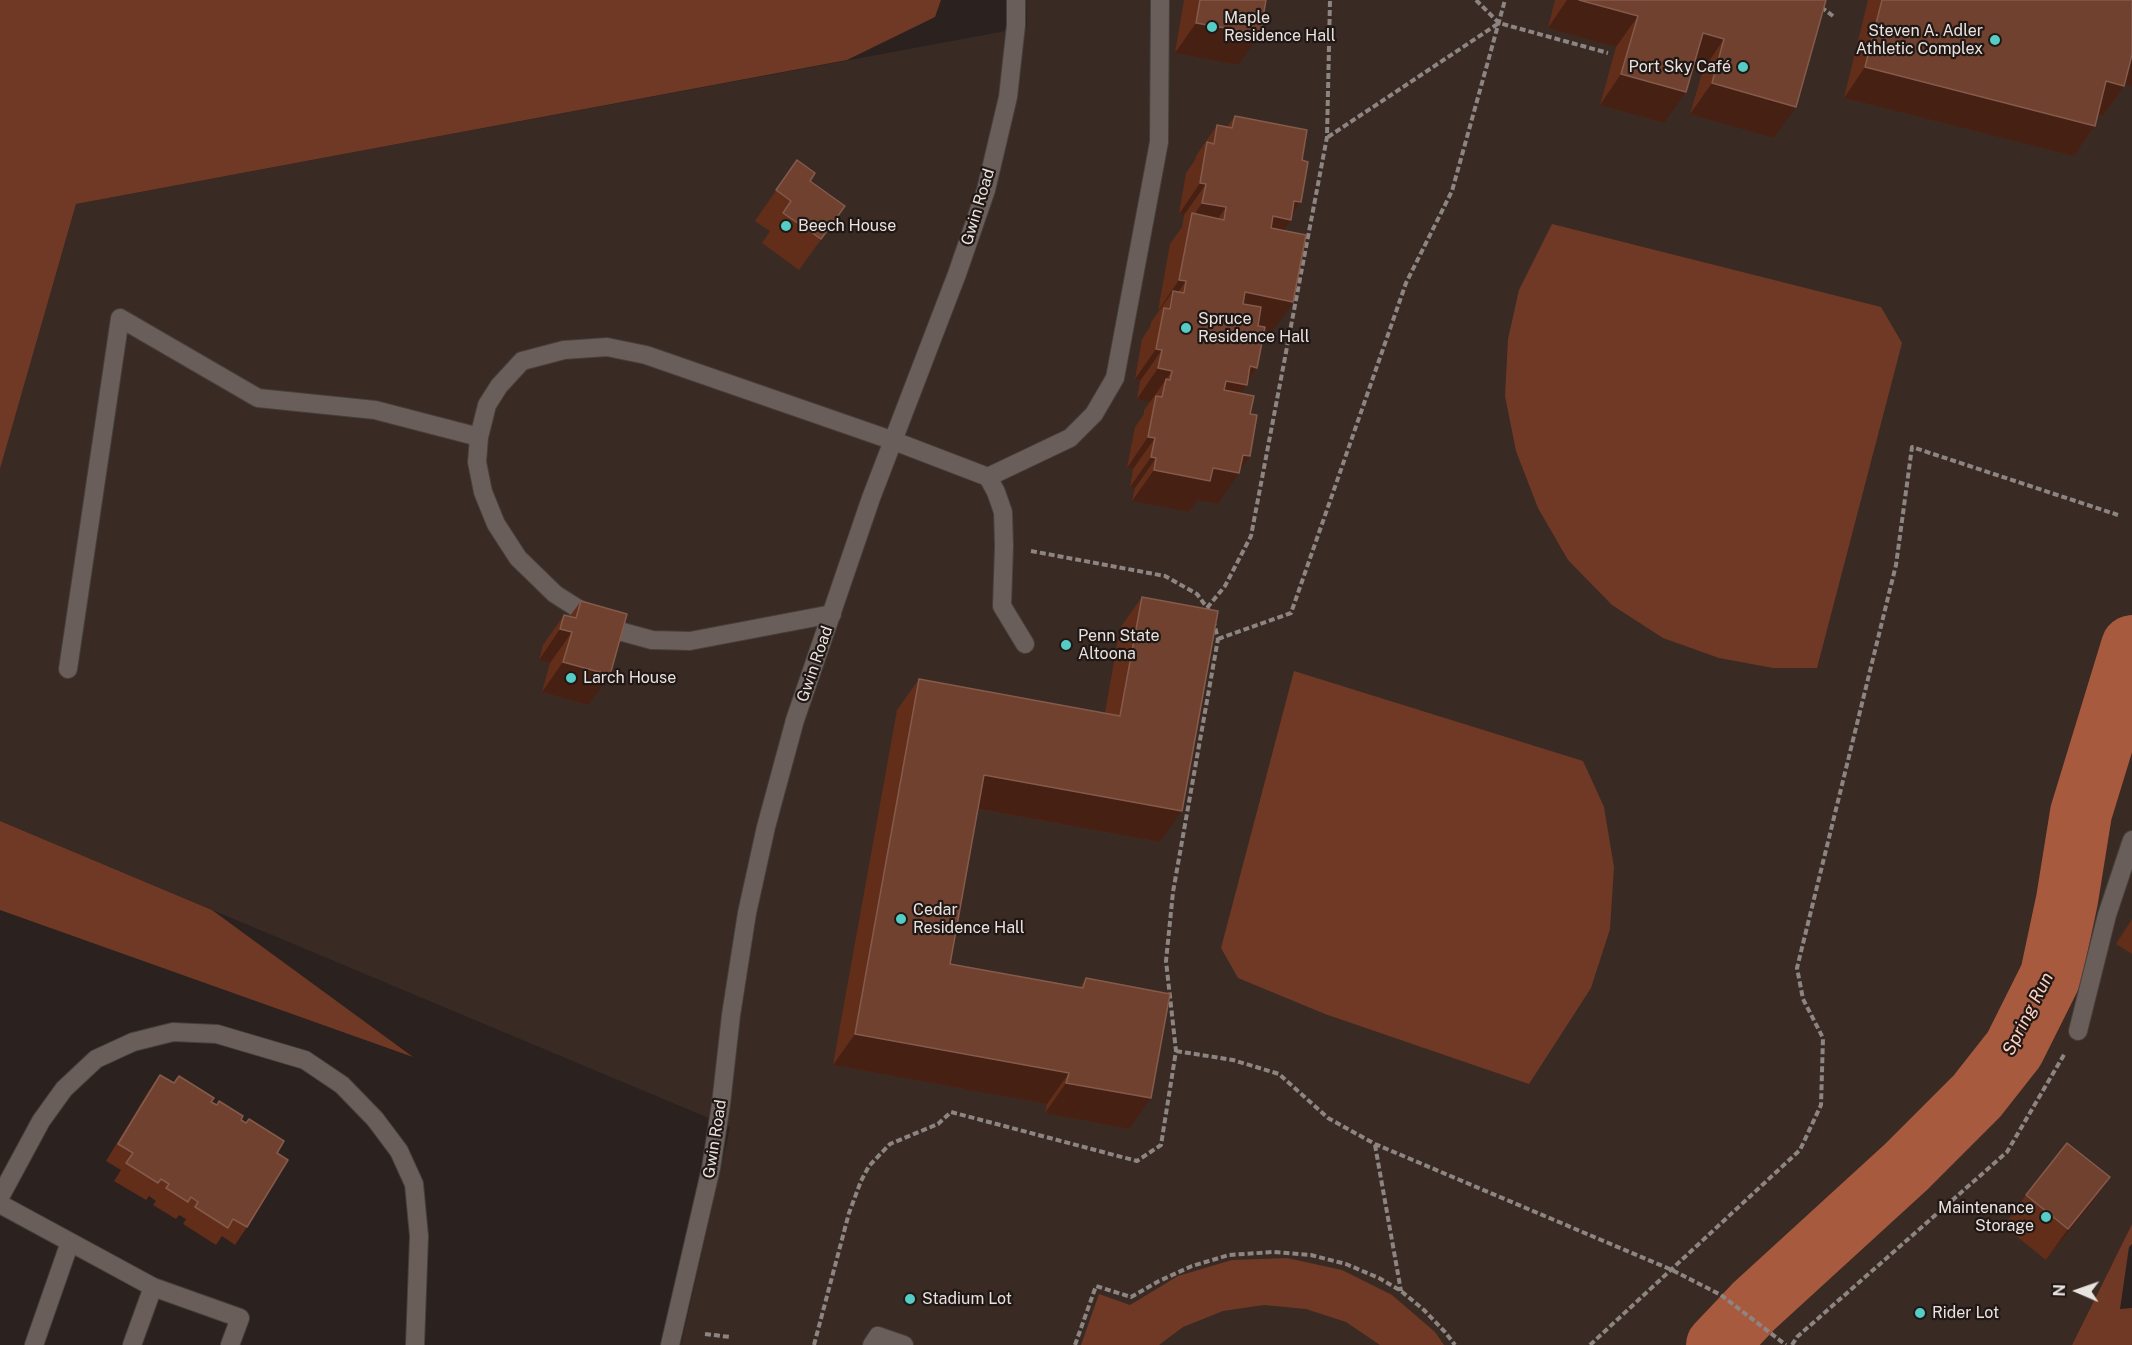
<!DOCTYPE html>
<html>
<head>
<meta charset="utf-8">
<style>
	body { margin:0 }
	#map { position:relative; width:2132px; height:1345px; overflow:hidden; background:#2b211e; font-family:"Public Sans",sans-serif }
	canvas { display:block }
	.north { position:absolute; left:2048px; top:1261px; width:60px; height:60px; -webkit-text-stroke:4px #211815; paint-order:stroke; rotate:272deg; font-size:16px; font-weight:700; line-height:24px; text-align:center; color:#e9e3e0 }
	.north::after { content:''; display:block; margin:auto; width:21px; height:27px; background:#e9e3e0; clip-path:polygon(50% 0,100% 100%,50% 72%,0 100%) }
</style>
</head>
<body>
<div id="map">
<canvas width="2132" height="1345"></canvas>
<div class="north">N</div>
</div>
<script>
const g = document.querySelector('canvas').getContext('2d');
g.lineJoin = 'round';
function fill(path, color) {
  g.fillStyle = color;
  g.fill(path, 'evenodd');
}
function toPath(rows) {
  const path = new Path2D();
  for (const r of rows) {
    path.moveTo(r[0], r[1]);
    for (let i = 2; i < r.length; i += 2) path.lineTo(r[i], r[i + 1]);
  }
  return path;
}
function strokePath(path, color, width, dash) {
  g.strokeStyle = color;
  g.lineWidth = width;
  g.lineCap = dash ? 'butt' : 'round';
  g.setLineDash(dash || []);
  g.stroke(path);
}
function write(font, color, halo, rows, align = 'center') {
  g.font = font + ' "Public Sans",sans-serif';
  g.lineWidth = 4.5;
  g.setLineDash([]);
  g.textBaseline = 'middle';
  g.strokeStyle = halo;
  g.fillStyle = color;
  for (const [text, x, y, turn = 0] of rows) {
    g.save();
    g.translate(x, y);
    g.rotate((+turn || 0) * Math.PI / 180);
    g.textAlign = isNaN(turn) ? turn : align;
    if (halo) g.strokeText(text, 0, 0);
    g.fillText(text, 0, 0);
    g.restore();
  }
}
fill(toPath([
	[1026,0,2132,0,2132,1224,2072,1345,681,1345,730,1127,0,821,0,469,76,204,1027,27]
]), '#392a24');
fill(toPath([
	[0,0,941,0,935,17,847,60,76,204,0,469],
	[1552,224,1881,307,1902,343,1817,668,1773,668,1719,658,1663,638,1612,605,1568,560,1538,508,1516,451,1505,396,1508,339,1519,290],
	[1294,671,1583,761,1604,807,1614,867,1610,929,1591,988,1529,1084,1325,1014,1238,978,1221,948],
	[0,821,212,910,413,1057,0,910],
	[2132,1224,2132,1244,2129,1247,2120,1309,2132,1308,2132,1345,2072,1345],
	[1287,1258,1342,1270,1392,1295,1435,1332,1444,1345,1380,1345,1346,1322,1306,1309,1264,1305,1223,1311,1183,1327,1159,1345,1081,1345,1099,1294,1130,1305,1178,1276,1232,1260]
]), '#703925');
strokePath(toPath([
	[1717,1345,1754,1306,1906,1167,1977,1096,2014,1049,2051,975,2067,900,2081,813,2132,646]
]), '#a85a3f', 62);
const service = toPath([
	[988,477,1070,438,1094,414,1115,378,1159,142,1160,0],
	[832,614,690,641,652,640,619,631,588,615,555,594,518,558,496,524,483,492,477,462,479,437,487,405,499,386,522,361,564,350,607,347,646,355,894,441,988,477,996,492,1003,512,1004,546,1002,606,1025,644],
	[68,669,120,318,258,398,375,410,479,437],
	[2078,1031,2107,915,2132,840],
	[0,1204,153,1287],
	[34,1345,70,1242],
	[132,1345,153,1287,240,1318,230,1345],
	[872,1345,878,1336,904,1345]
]);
const minor = toPath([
	[0,1197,41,1121,64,1089,96,1059,133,1042,173,1032,217,1034,305,1060,342,1085,375,1119,399,1151,414,1184,419,1236,415,1345]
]);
const tertiary = toPath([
	[670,1345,711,1168,721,1104,731,1015,747,913,766,827,795,720,871,498,957,274,986,190,1008,97,1016,25,1016,0]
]);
strokePath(service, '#463f3c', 20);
strokePath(minor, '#463f3c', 20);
strokePath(tertiary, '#463f3c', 20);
strokePath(toPath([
	[1476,0,1499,23,1608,53],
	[1821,7,1833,16],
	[1328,137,1499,23],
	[1031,551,1165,576,1197,594,1211,613],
	[1207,608,1225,586,1251,536,1327,137,1330,0],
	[1218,639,1291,613,1406,283,1452,191,1505,0],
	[1176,1051,1233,1060,1279,1074,1328,1118,1375,1144,1672,1270,1721,1295,1786,1345],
	[1375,1145,1401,1291],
	[705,1334,730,1337],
	[814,1345,849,1213,861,1181,869,1166,890,1144,938,1124,951,1112,1137,1161,1161,1145,1176,1051,1166,961,1173,892,1218,639,1214,623],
	[1075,1345,1096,1286,1131,1297,1159,1281,1192,1266,1229,1255,1273,1252,1311,1255,1346,1264,1379,1278,1401,1291,1424,1310,1445,1332,1455,1345],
	[1590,1345,1800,1150,1821,1105,1823,1038,1803,999,1797,968,1896,565,1912,447,2118,515],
	[1792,1345,1797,1337,2007,1152,2065,1053]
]), '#8d8582', 4, [6, 3]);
strokePath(service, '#695e5a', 18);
strokePath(minor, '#695e5a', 18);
strokePath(tertiary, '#695e5a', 18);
fill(toPath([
	[1184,0,1266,0,1238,65,1175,53],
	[1555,0,1826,0,1774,138,1690,114,1703,70,1693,67,1664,123,1600,105,1616,47,1548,28],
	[1868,0,2132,0,2132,86,2125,84,2103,116,2098,115,2095,126,2074,156,1844,98],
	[1235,116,1292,216,1283,231,1272,332,1264,331,1257,368,1248,381,1247,385,1241,393,1240,469,1218,504,1197,500,1189,512,1132,501,1135,488,1130,487,1133,469,1127,468,1135,427,1144,414,1144,410,1150,402,1137,399,1140,381,1135,379,1142,339,1150,327,1151,322,1159,311,1158,311,1170,244,1182,227,1184,215,1179,214,1186,173,1195,160,1196,156,1217,125,1227,127],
	[797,160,810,181,845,206,799,270,762,243,770,231,755,221],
	[1142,597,1160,842,978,809,950,964,1079,988,1086,978,1129,1129,1045,1113,1047,1104,833,1065,897,710,919,679,1105,713,1120,628],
	[581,601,588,705,542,692,550,663,539,660,543,645,564,615,570,616],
	[2132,919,2132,954,2116,944],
	[160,1075,173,1083,216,1105,219,1101,277,1153,247,1227,235,1245,222,1236,216,1245,183,1224,186,1219,179,1215,176,1219,153,1205,156,1201,149,1196,146,1200,114,1181,121,1170,106,1161,148,1092],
	[2110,1177,2088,1208,2046,1260,2004,1226,2026,1195]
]), '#622e1a');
fill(toPath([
	[1567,0,1579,0,1638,16,1616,47,1548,28],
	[1196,23,1260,34,1238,65,1175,53],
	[1703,33,1724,39,1703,70,1681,64],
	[2132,52,2132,86,2112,81],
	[1865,67,2095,126,2074,156,1844,98],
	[1621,74,1686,92,1664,123,1600,105],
	[2106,81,2124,86,2103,116,2085,112],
	[1712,83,1796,107,1774,138,1690,114],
	[1200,183,1206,184,1184,215,1179,214],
	[1294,201,1301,202,1289,219,1291,220,1269,250,1252,247,1273,216],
	[1202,203,1226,207,1205,238,1191,220],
	[1179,280,1186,281,1170,304,1173,291,1159,311,1158,311],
	[1245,292,1293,302,1272,332,1223,323],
	[1156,349,1162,350,1140,381,1135,379],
	[1250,366,1257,368,1245,385,1247,385,1225,416,1204,412,1226,381],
	[1158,368,1172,371,1150,402,1137,399],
	[1148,437,1155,438,1133,469,1127,468],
	[1243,455,1250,456,1238,473,1239,473,1218,504,1197,500,1189,512,1132,501,1154,470,1213,468],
	[1151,457,1156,458,1135,488,1130,487],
	[560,629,572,632,550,663,539,660],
	[563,662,610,675,588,705,542,692],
	[984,775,1182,811,1160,842,963,806],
	[855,1034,1069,1073,1047,1104,833,1065],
	[1066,1083,1151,1098,1129,1129,1045,1113],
	[2110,1177,2088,1208,2046,1260,2068,1229]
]), '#462013');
const building = toPath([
	[1200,0,1266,0,1260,34,1196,23,1200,0],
	[1579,0,1826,0,1796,107,1712,83,1724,39,1703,33,1686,92,1621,74,1638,16,1579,0],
	[1882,0,2132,0,2132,55,2124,86,2106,81,2095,126,1865,67,1882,0],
	[1235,116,1307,130,1302,160,1308,162,1301,202,1294,201,1291,220,1273,216,1271,228,1306,235,1293,302,1245,292,1243,304,1261,307,1258,326,1265,327,1257,368,1250,366,1247,385,1226,381,1224,390,1254,396,1250,414,1257,415,1250,456,1243,455,1239,473,1213,468,1210,481,1154,470,1156,458,1151,457,1155,438,1148,437,1156,396,1162,397,1166,379,1170,380,1172,371,1158,368,1162,350,1156,349,1164,308,1170,309,1173,291,1184,293,1186,281,1179,280,1192,213,1224,220,1226,207,1202,203,1206,184,1200,183,1207,142,1214,144,1217,125,1232,128,1235,116],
	[797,160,815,173,810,181,845,206,821,239,783,213,791,201,776,190,797,160],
	[1142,597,1218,611,1182,811,984,775,950,964,1083,988,1086,978,1170,994,1151,1098,1066,1083,1069,1073,855,1034,919,679,1120,716,1142,597],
	[581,601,627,614,610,675,563,662,572,632,560,629,564,615,576,618,581,601],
	[160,1075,174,1083,179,1076,214,1098,211,1102,217,1105,219,1101,243,1116,241,1120,246,1123,249,1119,284,1141,277,1153,288,1160,247,1227,233,1219,228,1228,195,1207,198,1202,191,1197,188,1202,166,1188,169,1184,161,1179,158,1183,126,1163,133,1153,118,1144,160,1075],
	[2067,1143,2110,1177,2068,1229,2026,1195,2067,1143]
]);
fill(building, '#71412f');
strokePath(building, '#845a4b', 1.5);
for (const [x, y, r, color] of [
	[1212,27,6,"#55cdc6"],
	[1995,40,6,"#55cdc6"],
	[1743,67,6,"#55cdc6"],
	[786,226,6,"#55cdc6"],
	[1186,328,6,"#55cdc6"],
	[1066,645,6,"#55cdc6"],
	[571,678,6,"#55cdc6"],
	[901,919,6,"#55cdc6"],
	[2046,1217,6,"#55cdc6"],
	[910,1299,6,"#55cdc6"],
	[1920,1313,6,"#55cdc6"]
]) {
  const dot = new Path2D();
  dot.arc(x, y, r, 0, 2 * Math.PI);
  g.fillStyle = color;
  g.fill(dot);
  strokePath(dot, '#211815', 2);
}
write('16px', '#e9e3e0', '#211815', [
	["Maple",1224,18],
	["Residence Hall",1224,36],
	["Steven A. Adler",1983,31,"right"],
	["Athletic Complex",1983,49,"right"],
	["Port Sky Café",1731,67,"right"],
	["Beech House",798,226],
	["Spruce",1198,319],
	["Residence Hall",1198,337],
	["Penn State",1078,636],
	["Altoona",1078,654],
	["Larch House",583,678],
	["Cedar",913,910],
	["Residence Hall",913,928],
	["Maintenance",2034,1208,"right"],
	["Storage",2034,1226,"right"],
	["Stadium Lot",922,1299],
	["Rider Lot",1932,1313]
], 'left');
write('16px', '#e9e3e0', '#211815', [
	["Gwin Road",978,207,-73],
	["Gwin Road",815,664,-71],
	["Gwin Road",715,1139,-81]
]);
write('italic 18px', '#fed1c1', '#211815', [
	["Spring Run",2028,1014,-63]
]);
</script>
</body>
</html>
